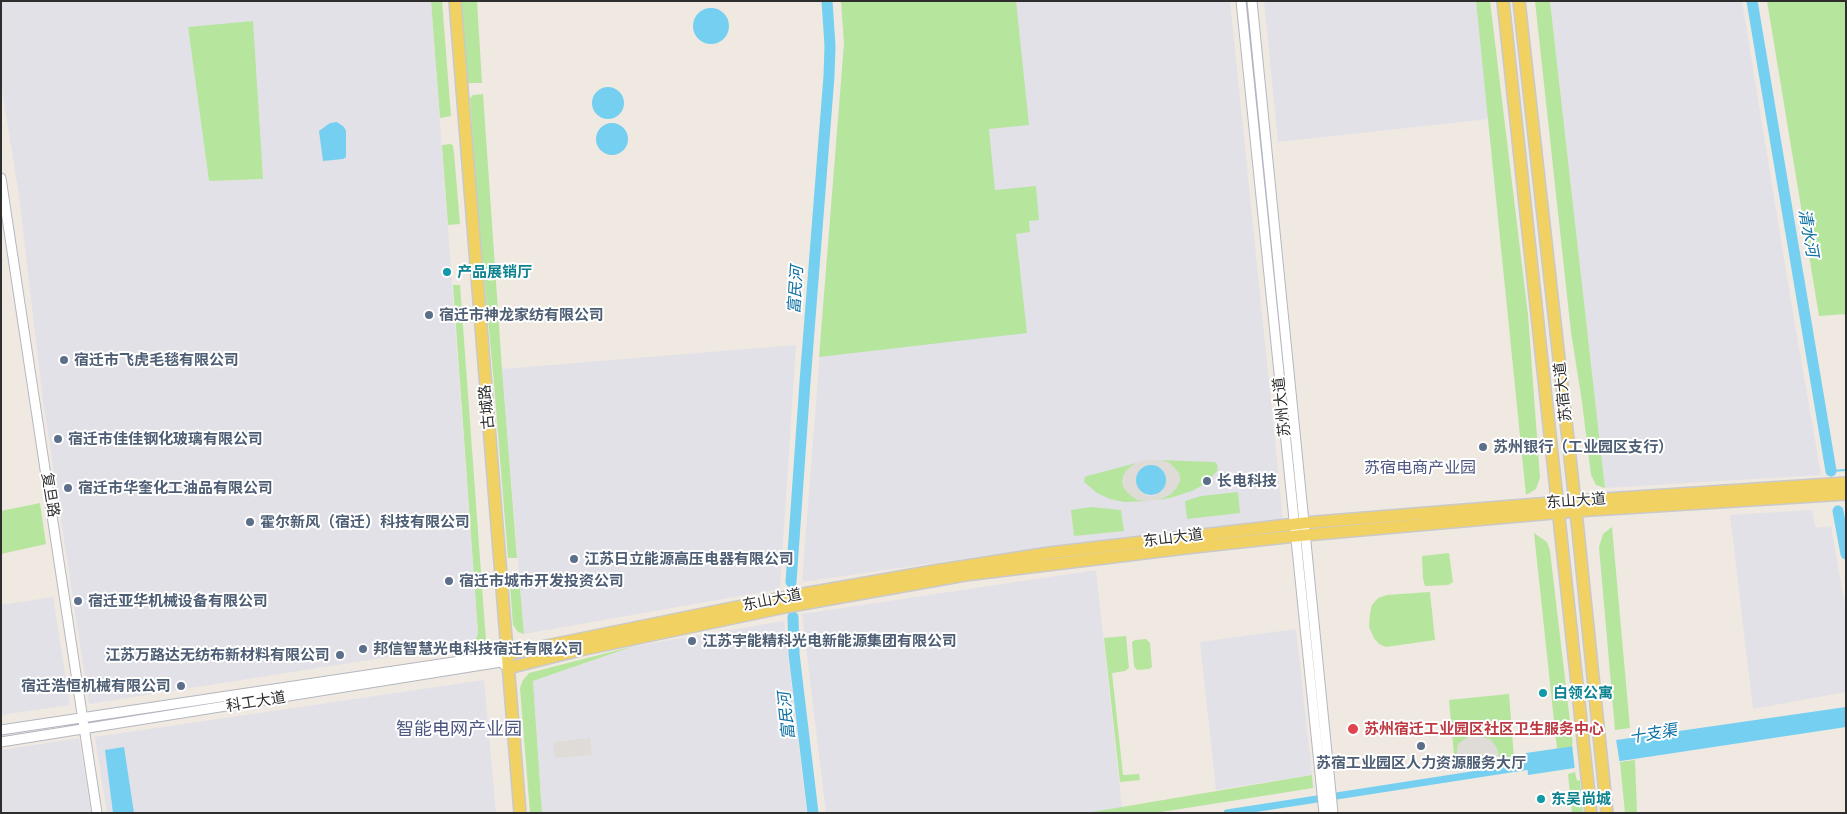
<!DOCTYPE html>
<html>
<head>
<meta charset="utf-8">
<style>
	body { margin:0 }
	#map { position:relative; width:1847px; height:814px; overflow:hidden; background:#efe9e1; font-family:Raleway,sans-serif }
	canvas { display:block }
	.frame { position:absolute; inset:0; border:2px solid #2e2e2e; pointer-events:none }
</style>
</head>
<body>
<div id="map">
<canvas width="1847" height="814"></canvas>
<div class="frame"></div>
</div>
<script>
const g = document.querySelector('canvas').getContext('2d');
g.lineJoin = 'round';
function fill(path, color) {
  g.fillStyle = color;
  g.fill(path, 'evenodd');
}
function toPath(rows) {
  const path = new Path2D();
  for (const r of rows) {
    if (r.length === 3) {
      path.moveTo(r[0] + r[2], r[1]);
      path.arc(r[0], r[1], r[2], 0, 2 * Math.PI);
      continue;
    }
    path.moveTo(r[0], r[1]);
    for (let i = 2; i < r.length; i += 2) path.lineTo(r[i], r[i + 1]);
  }
  return path;
}
function strokePath(path, color, width, dash) {
  g.strokeStyle = color;
  g.lineWidth = width;
  g.lineCap = dash ? 'butt' : 'round';
  g.setLineDash(dash || []);
  g.stroke(path);
}
function write(font, color, halo, rows, align = 'center') {
  g.font = font + ' Raleway,"Noto Sans SC",sans-serif';
  g.lineWidth = 4;
  g.setLineDash([]);
  g.textBaseline = 'middle';
  g.strokeStyle = halo;
  g.fillStyle = color;
  for (const [text, x, y, turn = 0] of rows) {
    g.save();
    g.translate(x, y);
    g.rotate((+turn || 0) * Math.PI / 180);
    g.textAlign = isNaN(turn) ? turn : align;
    if (halo) g.strokeText(text, 0, 0);
    g.fillText(text, 0, 0);
    g.restore();
  }
}
fill(toPath([
	[1,1,431,1,478,632,477,637,472,642,464,645,89,704,43,401,19,196,1,83],
	[188,27,256,89,263,179,209,181],
	[841,1,1230,1,1283,519,1037,548,802,582,844,44],
	[1264,1,1476,1,1489,119,1278,142],
	[1550,1,1742,1,1791,301,1821,475,1605,488],
	[796,345,780,589,524,634,502,369],
	[1812,510,1816,528,1831,526,1846,611,1846,692,1753,709,1730,515],
	[1096,570,1122,808,1086,813,826,813,802,614],
	[53,597,70,705,1,715,1,605],
	[784,621,807,813,542,813,533,681,634,646],
	[1296,629,1312,775,1216,790,1200,642],
	[484,680,496,813,107,813,95,737],
	[79,738,91,813,1,813,1,750]
]), '#e3e1e8');
fill(toPath([
	[431,1,442,1,451,116,440,118],
	[461,1,477,1,482,83,466,83],
	[841,1,1016,1,1029,125,989,129,995,190,1036,186,1039,220,1029,221,1030,232,1016,234,1027,333,819,357,844,44],
	[1476,1,1490,1,1528,315,1540,478,1536,489,1526,495],
	[1535,1,1550,1,1605,488,1596,485,1591,475,1582,402,1571,332],
	[1767,1,1846,1,1846,314,1819,316],
	[253,21,263,179,209,181,188,27],
	[483,94,502,369,517,558,508,558,494,384,479,225,470,98,473,95],
	[451,144,453,146,454,153,460,224,448,225,442,145],
	[453,285,460,285,486,641,484,646,480,648,423,656,422,652,464,645,472,642,477,637,478,632],
	[1160,460,1215,462,1217,464,1218,470,1205,484,1192,491,1170,498,1157,500,1171,494,1180,481,1180,477,1164,461],
	[1136,463,1123,476,1130,495,1138,500,1150,501,1124,502,1110,499,1097,493,1084,482,1085,477,1087,476],
	[1238,492,1240,513,1187,519,1185,501,1201,496],
	[40,503,46,544,1,554,1,511],
	[1091,507,1121,510,1124,531,1074,536,1071,510],
	[1612,527,1630,728,1615,730,1599,547,1603,534],
	[1534,533,1547,542,1550,551,1573,747,1557,749],
	[1449,553,1453,582,1448,585,1425,586,1423,579,1422,556],
	[519,576,524,634,518,632,513,625,510,585,510,580,513,577],
	[1430,592,1435,640,1386,647,1379,644,1374,638,1369,627,1370,613,1372,605,1378,598,1387,595],
	[1126,636,1129,668,1125,671,1112,673,1123,775,1139,774,1140,780,1120,782,1104,638],
	[1146,639,1150,643,1152,667,1149,669,1137,670,1134,666,1132,642,1135,640],
	[634,646,533,681,542,813,530,813,520,688,523,680,529,673],
	[1509,694,1514,758,1455,766,1449,700],
	[1635,760,1637,813,1625,813,1620,762],
	[1575,772,1577,781,1580,780,1583,813,1572,813,1568,774],
	[1312,775,1313,788,1155,813,1086,813]
]), '#b6e59e');
fill(toPath([
	[1149,459,1164,461,1170,463,1179,473,1180,481,1176,489,1166,497,1157,500,1143,501,1134,498,1126,491,1123,487,1122,481,1125,472,1130,467,1136,463],
	[1150,465,1160,468,1166,481,1162,490,1154,496,1148,496,1135,481,1138,472],
	[1477,736,1490,739,1497,748,1500,760,1449,767,1452,759,1456,756,1458,744,1468,737],
	[590,738,592,755,555,758,553,742]
]), '#dfdcd8');
fill(toPath([
	[711,26,18],
	[608,103,16],
	[337,122,344,127,346,131,346,157,343,159,323,161,319,131,330,123],
	[612,139,16],
	[1151,480,15],
	[1846,707,1846,727,1528,775,1526,753],
	[124,747,134,813,113,813,105,750]
]), '#75cff0');
fill(toPath([
	[1616,739,1620,765,1575,771,1572,744]
]), '#efe9e1');
strokePath(toPath([
	[1831,471,1846,470]
]), '#75cff0', 2);
strokePath(toPath([
	[1227,813,1536,765]
]), '#75cff0', 7);
strokePath(toPath([
	[1752,1,1831,471],
	[1838,511,1846,554],
	[791,582,805,382,829,76,830,46,827,1],
	[793,617,794,654,813,813]
]), '#75cff0', 11);
const minor = toPath([
	[1241,1,1324,813],
	[1252,1,1333,813],
	[1,178,97,813],
	[1,730,507,654],
	[1,742,501,662,508,668]
]);
const major = toPath([
	[455,1,520,813],
	[1503,1,1591,813],
	[1519,1,1576,511,1607,813],
	[507,654,786,597,934,571,1049,553,1304,523,1575,501,1846,483],
	[508,668,580,650,785,607,965,575,1194,547,1305,535,1576,511,1846,494]
]);
strokePath(minor, '#b4b7c1', 11);
strokePath(major, '#c9c9c9', 14);
strokePath(minor, '#fff', 9);
strokePath(major, '#f2d163', 11);
for (const [x, y, r, color] of [
	[447,272,5,"#0f9aa8"],
	[429,315,5,"#5c6f8a"],
	[64,360,5,"#5c6f8a"],
	[58,439,5,"#5c6f8a"],
	[1483,447,5,"#5c6f8a"],
	[1207,481,5,"#5c6f8a"],
	[68,488,5,"#5c6f8a"],
	[250,522,5,"#5c6f8a"],
	[574,559,5,"#5c6f8a"],
	[449,581,5,"#5c6f8a"],
	[78,601,5,"#5c6f8a"],
	[692,641,5,"#5c6f8a"],
	[363,649,5,"#5c6f8a"],
	[340,655,5,"#5c6f8a"],
	[181,686,5,"#5c6f8a"],
	[1543,693,5,"#0f9aa8"],
	[1353,729,6,"#e0444e"],
	[1421,746,5,"#5c6f8a"],
	[1541,799,5,"#0f9aa8"]
]) {
  const dot = new Path2D();
  dot.arc(x, y, r, 0, 2 * Math.PI);
  g.fillStyle = color;
  g.fill(dot);
  strokePath(dot, '#fff', 2);
}
write('bold 15px', '#0d838f', '#fff', [
	["产品展销厅",457,272],
	["白领公寓",1553,693],
	["东吴尚城",1551,799]
], 'left');
write('bold 15px', '#4e5e75', '#fff', [
	["宿迁市神龙家纺有限公司",439,315],
	["宿迁市飞虎毛毯有限公司",74,360],
	["宿迁市佳佳钢化玻璃有限公司",68,439],
	["苏州银行（工业园区支行）",1493,447],
	["长电科技",1217,481],
	["宿迁市华奎化工油品有限公司",78,488],
	["霍尔新风（宿迁）科技有限公司",260,522],
	["江苏日立能源高压电器有限公司",584,559],
	["宿迁市城市开发投资公司",459,581],
	["宿迁亚华机械设备有限公司",88,601],
	["江苏宇能精科光电新能源集团有限公司",702,641],
	["邦信智慧光电科技宿迁有限公司",373,649],
	["江苏万路达无纺布新材料有限公司",330,655,"right"],
	["宿迁浩恒机械有限公司",171,686,"right"],
	["苏宿工业园区人力资源服务大厅",1421,763,"center"]
], 'left');
write('15px', '#2e2e2e', '#fff', [
	["苏宿大道",1563,392,-96],
	["古城路",487,407,-95],
	["苏州大道",1282,407,-96],
	["复旦路",50,495,81],
	["东山大道",1576,501,-4],
	["东山大道",1173,538,-7],
	["东山大道",772,600,-11],
	["科工大道",256,702,-9]
]);
write('bold 15px', '#be3a42', '#fff', [
	["苏州宿迁工业园区社区卫生服务中心",1364,729]
], 'left');
write('italic 16px', '#0d6fa3', '#fff', [
	["清水河",1808,233,80],
	["富民河",796,290,-86],
	["富民河",787,716,-96],
	["十支渠",1653,734,-9]
]);
write('16px', '#4d5680', '#fff', [
	["苏宿电商产业园",1420,468]
]);
write('18px', '#4d5680', '#fff', [
	["智能电网产业园",459,730]
]);
</script>
</body>
</html>
